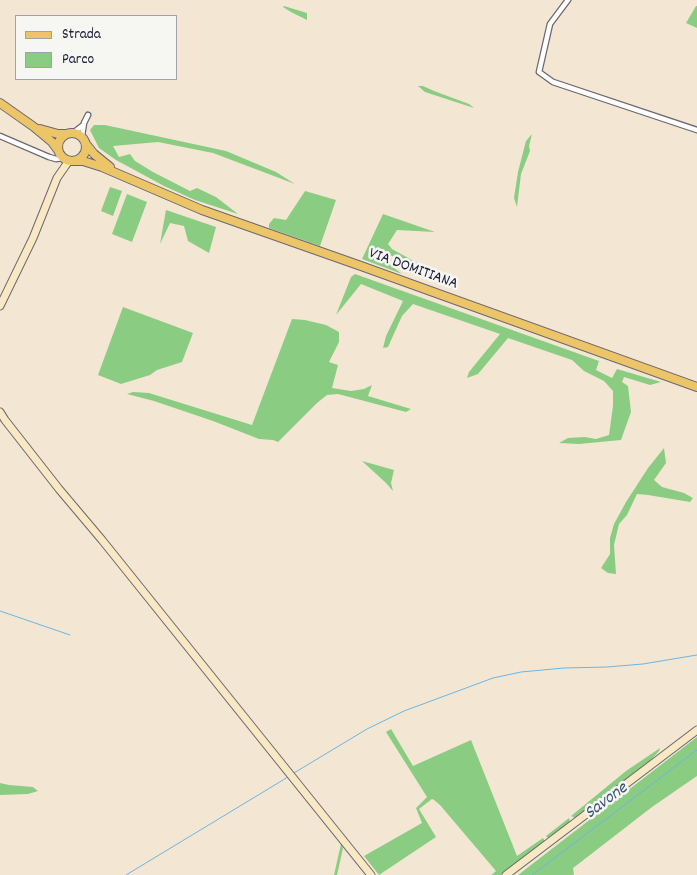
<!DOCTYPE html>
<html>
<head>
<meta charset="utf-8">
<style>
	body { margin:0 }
	#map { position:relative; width:697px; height:875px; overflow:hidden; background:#f3e7d3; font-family:Dekko,sans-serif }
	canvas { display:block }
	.legend { position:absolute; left:15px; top:15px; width:162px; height:65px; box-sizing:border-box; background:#f6f6f2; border:1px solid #a1a1a9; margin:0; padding:6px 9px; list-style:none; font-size:15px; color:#22223b }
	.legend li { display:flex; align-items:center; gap:10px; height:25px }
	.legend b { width:25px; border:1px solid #a1a1a9 }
</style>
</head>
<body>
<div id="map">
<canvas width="697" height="875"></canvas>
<ul class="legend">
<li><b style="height:6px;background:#edc569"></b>Strada</li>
<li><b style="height:14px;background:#8bcc83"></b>Parco</li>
</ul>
</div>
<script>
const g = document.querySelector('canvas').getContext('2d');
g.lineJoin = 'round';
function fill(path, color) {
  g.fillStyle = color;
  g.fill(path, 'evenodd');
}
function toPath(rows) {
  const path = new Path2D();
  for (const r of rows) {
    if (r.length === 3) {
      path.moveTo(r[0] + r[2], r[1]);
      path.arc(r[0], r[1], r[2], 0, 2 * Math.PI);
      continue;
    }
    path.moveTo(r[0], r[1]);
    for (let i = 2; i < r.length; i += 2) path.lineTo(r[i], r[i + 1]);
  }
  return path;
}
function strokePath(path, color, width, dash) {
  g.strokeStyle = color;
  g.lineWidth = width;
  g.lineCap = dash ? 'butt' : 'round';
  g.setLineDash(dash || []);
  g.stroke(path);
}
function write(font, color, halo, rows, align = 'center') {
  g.font = font + ' Dekko,sans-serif';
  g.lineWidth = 5;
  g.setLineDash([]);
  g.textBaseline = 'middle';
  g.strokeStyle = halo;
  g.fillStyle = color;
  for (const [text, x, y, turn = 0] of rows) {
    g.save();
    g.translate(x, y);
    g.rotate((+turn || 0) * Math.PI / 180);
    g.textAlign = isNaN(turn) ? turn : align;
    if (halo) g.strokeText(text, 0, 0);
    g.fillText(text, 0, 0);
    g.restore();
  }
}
fill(toPath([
	[284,6,307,13,307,20,291,12,283,7],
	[696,6,697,6,697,28,686,23],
	[418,86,423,86,434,91,469,104,474,108,425,92],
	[94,125,105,125,226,151,276,172,295,184,213,153,158,142,113,146,119,157,130,154,135,161,153,172,190,191,197,188,216,197,238,214,195,200,164,186,116,160,99,148,90,130],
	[532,134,529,146,530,151,521,174,517,207,514,198,518,172,526,141],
	[110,187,122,191,113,216,101,211],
	[305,191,336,200,320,246,269,228,269,224,274,218,286,220],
	[127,194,147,202,132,242,112,234],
	[166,210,216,227,209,253,188,241,184,226,170,223,160,244],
	[383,214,435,232,397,230,388,244,392,249,430,270,384,253,388,263,402,274,362,259],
	[355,274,599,361,596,370,612,378,617,369,661,382,650,385,624,377,622,382,628,386,631,412,621,440,579,444,559,443,568,438,585,437,596,439,609,435,613,406,613,391,604,381,584,371,572,360,508,338,478,374,467,378,469,372,500,334,413,304,402,316,388,347,383,348,386,336,403,301,361,284,336,315,351,277],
	[123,307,193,333,182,362,157,370,150,375,121,384,98,375],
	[292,319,305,320,326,325,339,332,339,342,329,362,338,365,332,388,351,391,364,389,372,385,368,396,411,409,406,412,338,394,327,395,317,403,278,442,273,440,259,439,213,421,154,401,127,394,133,392,149,393,252,425],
	[664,448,666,463,654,480,662,487,684,493,693,498,690,502,648,495,637,494,627,515,619,524,614,545,616,574,608,573,601,568,610,554,610,538,614,524,626,502,648,468],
	[362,461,394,470,391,483,393,491,386,483],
	[391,729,413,766,471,740,517,856,543,838,545,841,501,875,491,875,496,871,440,805,434,800,432,799,419,809,436,837,379,875,364,856,422,823,416,808,427,797,386,732],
	[697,737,697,776,652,807,577,865,573,868,574,875,518,875],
	[660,748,659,751,646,765,575,818,571,816,626,771],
	[0,783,9,785,33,787,38,791,28,794,0,795],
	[569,818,570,822,567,825,550,838,548,838,546,836],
	[340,840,343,848,337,875,334,875,341,844]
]), '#8bcc83');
strokePath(toPath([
	[0,611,70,635],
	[294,773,367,729,404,711,493,678,521,672,564,668,607,667,643,664,697,655],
	[126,875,288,777],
	[532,875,697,750]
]), '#6bb5e4', 1);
const street = toPath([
	[568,0,550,24,539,72,553,82,697,130],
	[73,133,82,126],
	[0,136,49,157,56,159,63,158],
	[82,136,84,123,88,115]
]);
const secondary = toPath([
	[0,306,33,238,57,178,66,165,69,161],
	[0,412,5,420,59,489,102,540,371,875],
	[506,875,697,730]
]);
const primary = toPath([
	[0,103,34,127,52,142,58,150],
	[40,129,58,134,67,134],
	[72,147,14],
	[86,144,94,154,110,167],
	[76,161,83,161,102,167,202,210,361,266,697,387]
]);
strokePath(street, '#6b6770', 7);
strokePath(secondary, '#6b6770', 9);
strokePath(primary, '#6b6770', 10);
strokePath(street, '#fff', 4.5);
strokePath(secondary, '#f8e8c3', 7);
strokePath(primary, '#edc569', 8);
write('16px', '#22223b', '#f6f6f2', [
	["VIA DOMITIANA",413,270,20]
]);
write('italic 18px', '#3c5576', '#f6f6f2', [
	["Savone",607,802,-37]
]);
</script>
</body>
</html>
